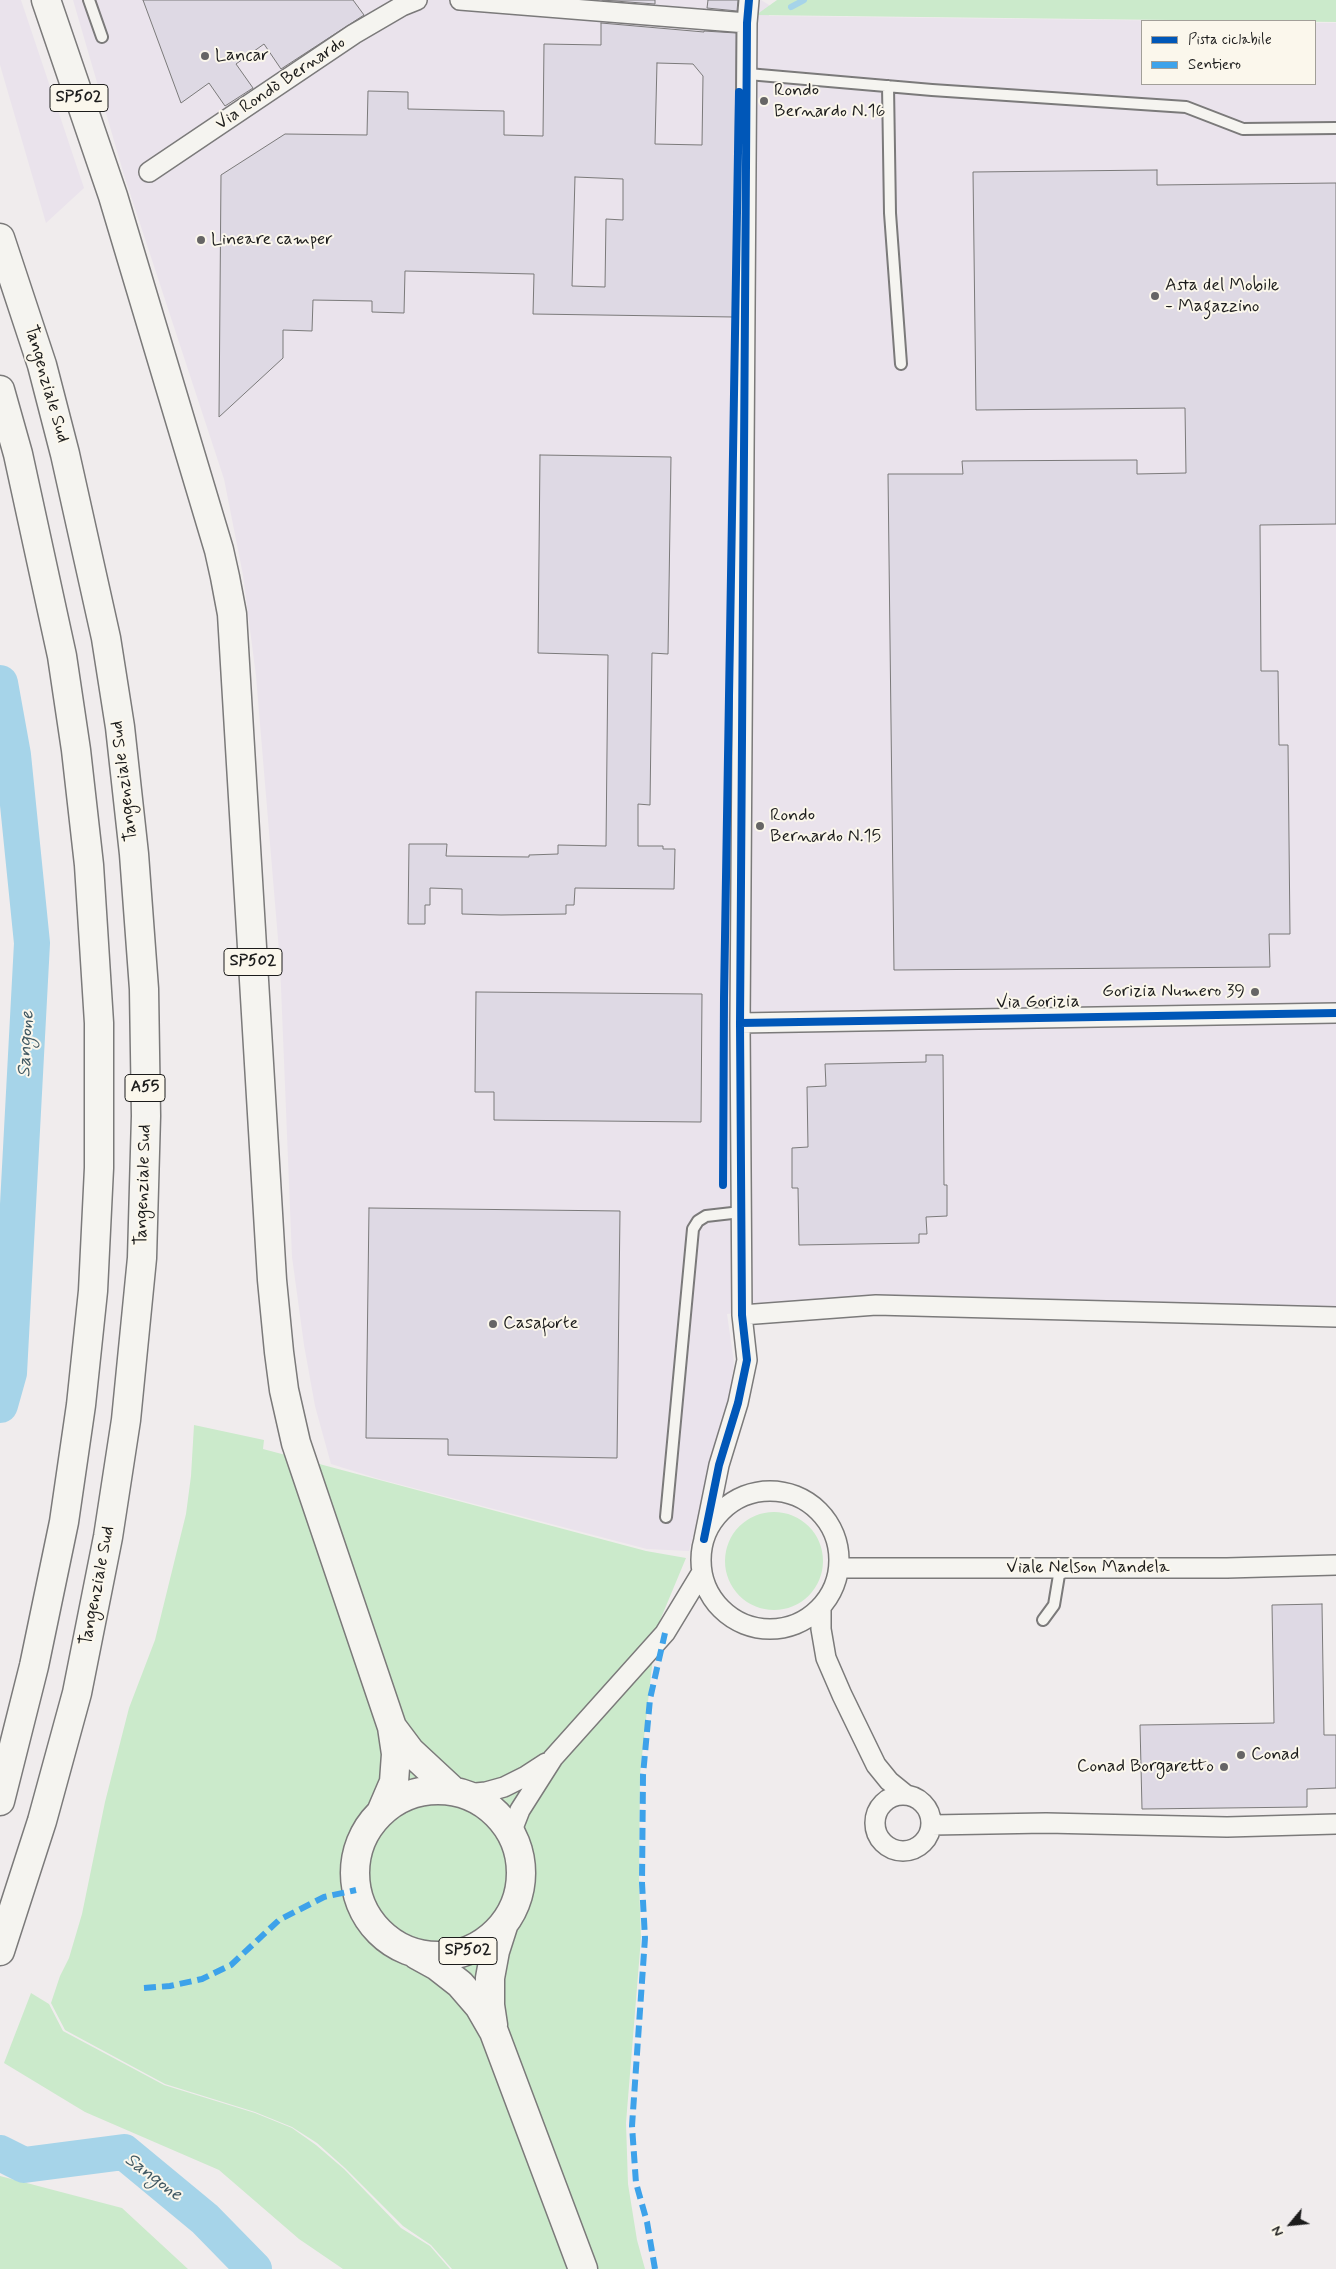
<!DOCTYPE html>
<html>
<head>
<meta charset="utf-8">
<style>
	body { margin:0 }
	#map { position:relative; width:1336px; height:2269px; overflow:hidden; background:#f0eced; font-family:Mynerve,sans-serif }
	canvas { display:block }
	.legend { position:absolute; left:1141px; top:20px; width:175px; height:65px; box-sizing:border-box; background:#fbf7ec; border:1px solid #a29f99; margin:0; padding:6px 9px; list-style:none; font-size:15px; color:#1c1c1c }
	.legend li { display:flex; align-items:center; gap:10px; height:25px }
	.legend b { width:25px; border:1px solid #a29f99 }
	.north { position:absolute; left:1266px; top:2199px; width:50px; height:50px; -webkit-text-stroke:4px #fbf7ec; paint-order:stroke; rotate:242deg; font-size:14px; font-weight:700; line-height:20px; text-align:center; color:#1c1c1c }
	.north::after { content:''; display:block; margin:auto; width:18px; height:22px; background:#1c1c1c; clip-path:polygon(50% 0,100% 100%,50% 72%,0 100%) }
</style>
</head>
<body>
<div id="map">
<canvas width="1336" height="2269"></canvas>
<ul class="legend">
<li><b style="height:6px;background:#0057b8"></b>Pista ciclabile</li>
<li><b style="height:6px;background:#3da2ea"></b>Sentiero</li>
</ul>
<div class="north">N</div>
</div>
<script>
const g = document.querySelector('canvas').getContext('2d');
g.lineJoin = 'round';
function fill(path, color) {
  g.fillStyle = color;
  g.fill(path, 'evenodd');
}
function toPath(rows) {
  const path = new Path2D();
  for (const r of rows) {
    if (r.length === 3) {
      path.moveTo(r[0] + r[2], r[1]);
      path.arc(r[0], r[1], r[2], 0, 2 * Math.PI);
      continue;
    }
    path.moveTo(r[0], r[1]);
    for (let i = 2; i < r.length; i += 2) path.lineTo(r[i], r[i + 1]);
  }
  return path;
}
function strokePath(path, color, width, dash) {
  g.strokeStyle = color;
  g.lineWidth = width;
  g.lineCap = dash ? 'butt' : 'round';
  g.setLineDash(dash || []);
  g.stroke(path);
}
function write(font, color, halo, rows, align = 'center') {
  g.font = font + ' Mynerve,sans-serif';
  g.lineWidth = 4;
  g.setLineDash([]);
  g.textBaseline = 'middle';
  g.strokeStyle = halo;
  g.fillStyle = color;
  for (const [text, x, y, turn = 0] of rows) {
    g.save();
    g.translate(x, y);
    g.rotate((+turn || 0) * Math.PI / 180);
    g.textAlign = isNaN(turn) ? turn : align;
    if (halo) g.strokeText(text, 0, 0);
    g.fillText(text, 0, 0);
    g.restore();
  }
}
fill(toPath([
	[0,0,21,0,84,188,46,223,0,65],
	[73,0,761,0,769,5,769,16,1195,21,1142,21,1142,84,1315,84,1315,23,1336,23,1336,1312,875,1300,727,1314,734,1363,729,1404,689,1551,647,1549,379,1479,331,1464,315,1406,304,1345,292,1257,280,963,256,676,243,575,224,479,124,175]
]), '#eae3ec');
fill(toPath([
	[777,0,1336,0,1336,22,756,15],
	[194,1425,264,1440,263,1449,646,1551,686,1558,656,1630,640,1774,639,1883,641,1938,626,2123,628,2184,637,2240,645,2269,452,2269,431,2245,403,2226,345,2168,317,2143,292,2127,255,2112,165,2084,65,2030,51,2003,60,1976,69,1958,82,1914,105,1802,129,1708,155,1640,186,1514,191,1476],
	[774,1561,49],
	[31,1993,49,2004,63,2031,164,2085,255,2113,292,2128,316,2145,344,2169,401,2228,430,2246,450,2269,343,2269,299,2239,219,2170,85,2112,4,2063],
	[0,2176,122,2208,188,2269,0,2269]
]), '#cbeacb');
strokePath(toPath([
	[791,7,804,0]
]), '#a6d4e9', 6);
strokePath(toPath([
	[0,683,13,755,32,943,9,1373,0,1405],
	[0,2153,24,2165,124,2152,205,2219,254,2269]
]), '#a6d4e9', 36);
const building = toPath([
	[143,0,353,0,364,15,281,69,264,44,236,64,253,88,225,106,209,83,181,103,143,0],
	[602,0,655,0,655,4,602,0],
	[708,0,738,0,737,11,707,8,708,0],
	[601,23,704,32,704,31,736,33,734,317,533,314,534,274,405,271,404,313,372,312,372,301,313,300,312,331,283,330,283,358,219,417,221,175,285,134,367,135,368,91,408,92,408,109,504,111,504,135,543,136,544,44,601,45,601,23],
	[657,63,693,64,703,76,702,145,655,144,657,63],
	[575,177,623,179,623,220,606,219,605,287,572,286,575,177],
	[1157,170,1157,185,1336,183,1336,524,1260,525,1261,671,1278,671,1279,745,1288,745,1290,934,1269,934,1270,967,894,970,888,474,963,474,962,461,1137,460,1137,474,1186,473,1185,408,976,410,973,172,1157,170],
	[540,455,671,457,668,654,652,653,650,805,638,804,638,846,663,846,663,849,675,849,674,889,575,888,574,905,566,905,566,914,501,915,462,914,462,889,430,888,430,905,425,905,425,924,408,924,409,844,447,844,446,856,529,857,529,855,558,854,558,845,606,846,608,655,538,653,540,455],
	[476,992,702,994,701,1122,494,1120,494,1092,475,1092,476,992],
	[926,1055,943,1055,944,1185,947,1185,947,1216,926,1217,927,1234,919,1234,919,1243,799,1245,798,1188,792,1188,792,1148,808,1147,807,1087,826,1086,825,1064,926,1062,926,1055],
	[369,1208,620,1211,617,1458,448,1455,448,1439,366,1438,369,1208],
	[1322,1604,1324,1735,1336,1735,1336,1788,1307,1789,1307,1807,1142,1809,1140,1725,1274,1723,1272,1605,1322,1604]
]);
fill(building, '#ded9e4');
strokePath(building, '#7b7a7a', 1);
const service = toPath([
	[89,0,102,37],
	[748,74,932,90,1186,107,1243,129,1336,128],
	[888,86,890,213,901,364],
	[666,1517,693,1229,698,1221,706,1216,741,1212],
	[1043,1620,1054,1605,1059,1575,1068,1569]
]);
const minor = toPath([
	[460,0,747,23],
	[149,172,354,34,402,6,417,0],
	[740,1023,1336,1013],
	[742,1315,876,1305,1336,1317],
	[770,1560,69],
	[704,1539,719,1465,738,1403,747,1360,742,1315,740,1023,747,23,749,0],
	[839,1568,1227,1568,1336,1565],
	[821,1608,821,1629,826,1658,842,1695,876,1765,889,1781,905,1794],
	[466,1794,486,1792,504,1787,526,1776,546,1763],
	[903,1823,28],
	[932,1825,1046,1823,1227,1827,1336,1824],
	[511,1833,520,1810,553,1758,665,1633,702,1572]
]);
const primary = toPath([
	[46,0,113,196,219,550,225,577,232,614,272,1280,279,1352,284,1390,296,1443,392,1727,396,1754,394,1782,382,1810],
	[392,1727,410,1751,452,1790],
	[438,1873,83],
	[417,1955,437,1966,460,1984,479,2006,494,2032,583,2269],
	[493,2025,490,2005,490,1978,495,1951,503,1926]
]);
const motorway = toPath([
	[0,238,42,365,65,454,106,638,120,727,134,854,144,989,146,1116,142,1258,126,1420,108,1537,77,1693,42,1821,0,1951],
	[0,390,18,454,62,656,76,750,89,865,99,1023,99,1168,93,1291,81,1405,64,1522,34,1666,0,1801]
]);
strokePath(service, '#7b7a7a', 14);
strokePath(minor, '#7b7a7a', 22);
strokePath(primary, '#7b7a7a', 31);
strokePath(motorway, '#7b7a7a', 31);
strokePath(service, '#f5f4f0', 10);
strokePath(minor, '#f5f4f0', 19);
strokePath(primary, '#f5f4f0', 28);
strokePath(motorway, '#f5f4f0', 28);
strokePath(toPath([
	[144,1988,170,1986,202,1979,231,1965,279,1920,324,1897,356,1890],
	[655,2269,647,2222,636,2183,632,2126,645,1938,642,1883,643,1775,650,1699,665,1633]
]), '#3da2ea', 6, [12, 6]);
strokePath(toPath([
	[740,1023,1336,1013],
	[723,1185,724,998,739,92],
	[704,1539,719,1465,738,1403,747,1360,742,1315,740,1023,747,23,749,0]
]), '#0057b8', 8);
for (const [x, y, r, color] of [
	[205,56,5,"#666565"],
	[764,101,5,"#666565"],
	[201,240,5,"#666565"],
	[1155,296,5,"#666565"],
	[760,826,5,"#666565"],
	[1255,992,5,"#666565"],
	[493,1324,5,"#666565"],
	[1241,1755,5,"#666565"],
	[1224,1767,5,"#666565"]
]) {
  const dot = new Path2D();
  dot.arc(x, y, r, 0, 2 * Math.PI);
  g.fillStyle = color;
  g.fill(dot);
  strokePath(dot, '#fbf7ec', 2);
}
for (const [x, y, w] of [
	[79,98,58],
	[253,962,58],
	[145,1088,40],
	[468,1951,58]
]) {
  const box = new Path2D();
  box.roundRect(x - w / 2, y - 13.5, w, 27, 4);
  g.fillStyle = '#fbf7ec';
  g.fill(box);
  strokePath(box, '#1c1c1c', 1);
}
write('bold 16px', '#1c1c1c', null, [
	["SP502",79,98],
	["SP502",253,962],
	["A55",145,1088],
	["SP502",468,1951]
]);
write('18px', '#1c1c1c', '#fbf7ec', [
	["Lancar",215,56],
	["Rondo",774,91],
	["Bernardo N.16",774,112],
	["Lineare camper",211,240],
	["Asta del Mobile",1165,286],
	["- Magazzino",1165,307],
	["Rondo",770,816],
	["Bernardo N.15",770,837],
	["Gorizia Numero 39",1245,992,"right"],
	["Casaforte",503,1324],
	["Conad",1251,1755],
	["Conad Borgaretto",1214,1767,"right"]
], 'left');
write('18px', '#1c1c1c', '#fbf7ec', [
	["Via Rondò Bernardo",281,84,-34],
	["Tangenziale Sud",46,384,74],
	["Tangenziale Sud",125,781,-97],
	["Via Gorizia",1038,1003,-1],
	["Tangenziale Sud",144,1185,-88],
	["Viale Nelson Mandela",1088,1568],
	["Tangenziale Sud",98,1586,-79]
]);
write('italic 19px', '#415963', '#fbf7ec', [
	["Sangone",27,1044,-87],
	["Sangone",153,2178,37]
]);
</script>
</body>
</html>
